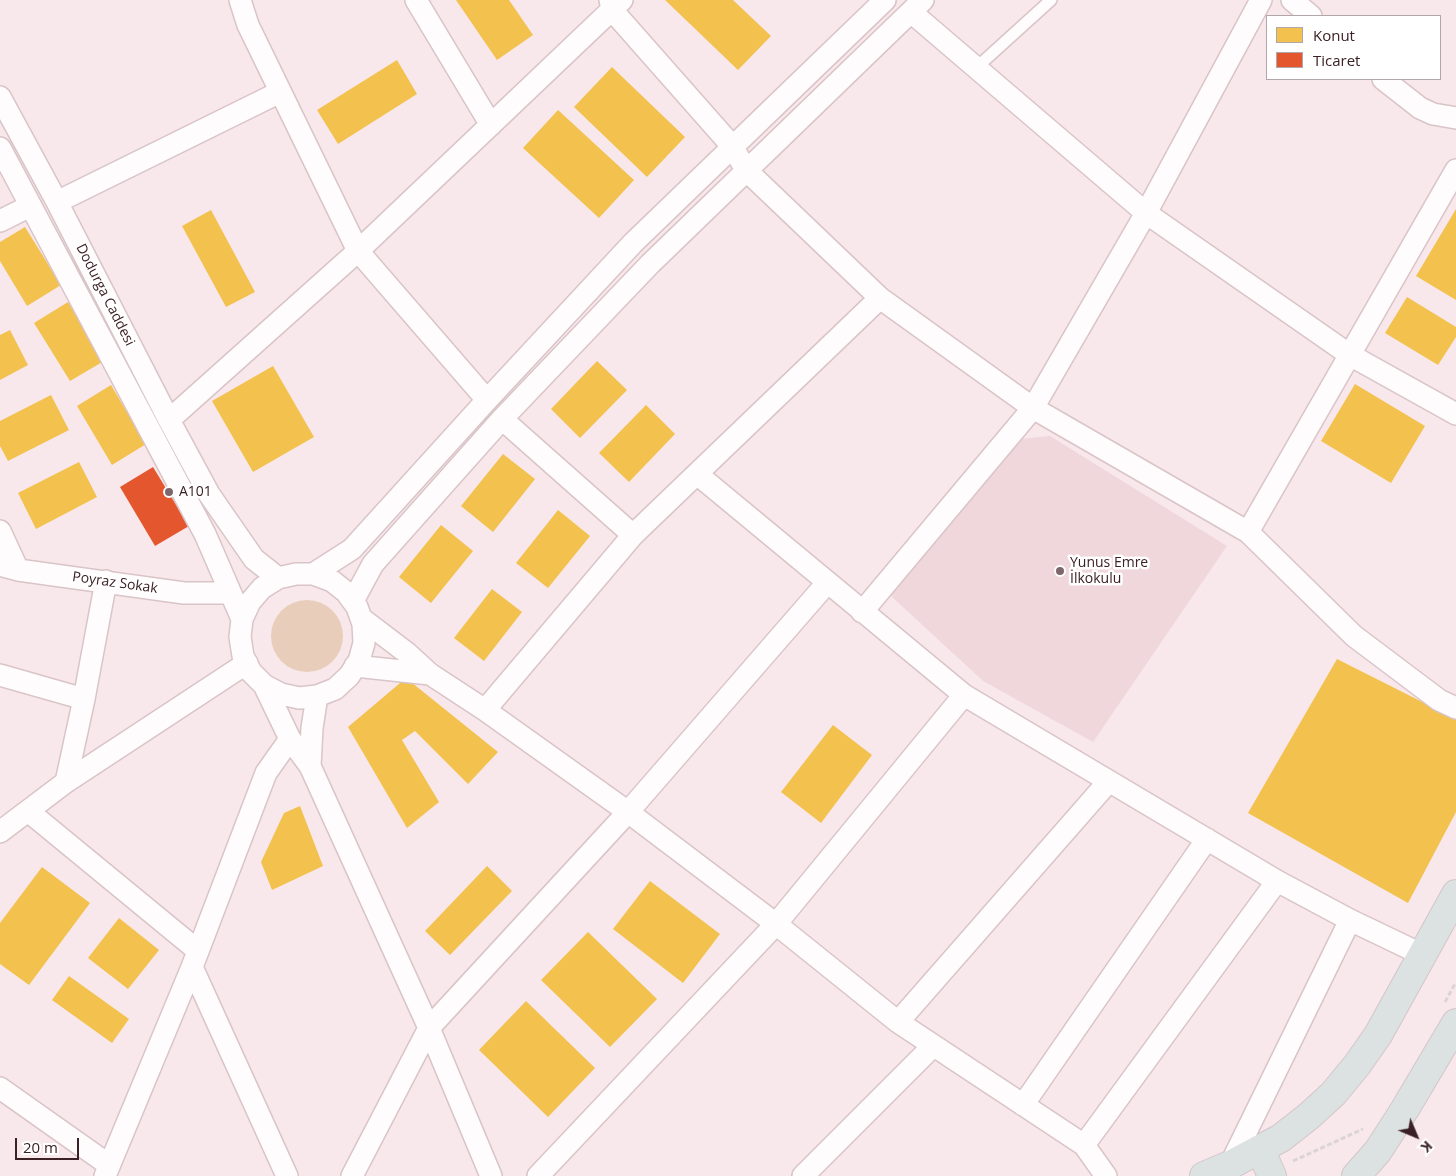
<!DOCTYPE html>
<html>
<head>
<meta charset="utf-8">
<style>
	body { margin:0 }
	#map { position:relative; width:1456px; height:1176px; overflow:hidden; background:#f9e8eb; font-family:"Open Sans",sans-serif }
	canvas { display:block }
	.legend { position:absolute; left:1266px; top:15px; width:175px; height:65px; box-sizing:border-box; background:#fff; border:1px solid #b1a6a8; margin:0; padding:6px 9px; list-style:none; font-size:15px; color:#3b2126 }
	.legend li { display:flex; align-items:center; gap:10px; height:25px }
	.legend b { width:25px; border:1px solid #b1a6a8 }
	.north { position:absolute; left:1391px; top:1111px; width:50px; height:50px; -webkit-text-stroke:4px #fff; paint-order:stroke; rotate:135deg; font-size:14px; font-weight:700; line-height:20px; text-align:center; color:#3b2126 }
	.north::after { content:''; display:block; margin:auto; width:18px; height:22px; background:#3b2126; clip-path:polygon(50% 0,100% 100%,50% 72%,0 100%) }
	.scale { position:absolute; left:15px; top:1138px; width:64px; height:22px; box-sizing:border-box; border:2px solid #3b2126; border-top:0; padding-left:6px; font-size:15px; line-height:18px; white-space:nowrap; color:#3b2126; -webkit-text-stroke:4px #fff; paint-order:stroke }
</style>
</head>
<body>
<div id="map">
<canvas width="1456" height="1176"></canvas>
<ul class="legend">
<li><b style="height:14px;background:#f2c14e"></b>Konut</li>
<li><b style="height:14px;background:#e4572e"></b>Ticaret</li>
</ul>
<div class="north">K</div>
<div class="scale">20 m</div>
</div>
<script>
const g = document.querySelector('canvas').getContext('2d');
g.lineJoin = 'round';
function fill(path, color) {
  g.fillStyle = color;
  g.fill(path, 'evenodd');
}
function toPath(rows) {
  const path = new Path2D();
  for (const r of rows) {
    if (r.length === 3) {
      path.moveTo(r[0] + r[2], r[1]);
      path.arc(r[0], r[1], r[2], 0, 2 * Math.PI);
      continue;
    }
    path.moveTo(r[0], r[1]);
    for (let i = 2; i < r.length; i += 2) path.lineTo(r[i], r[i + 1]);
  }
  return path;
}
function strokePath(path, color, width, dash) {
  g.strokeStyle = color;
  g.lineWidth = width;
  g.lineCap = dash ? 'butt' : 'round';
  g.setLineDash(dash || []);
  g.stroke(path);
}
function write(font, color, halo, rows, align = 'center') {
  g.font = font + ' "Open Sans",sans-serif';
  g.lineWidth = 5;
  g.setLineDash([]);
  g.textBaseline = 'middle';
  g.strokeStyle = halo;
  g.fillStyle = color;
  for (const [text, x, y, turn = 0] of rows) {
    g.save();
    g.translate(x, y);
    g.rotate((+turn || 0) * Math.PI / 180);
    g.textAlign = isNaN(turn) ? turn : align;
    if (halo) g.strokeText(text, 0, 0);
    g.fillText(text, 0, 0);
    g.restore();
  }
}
fill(toPath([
	[1050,436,1227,546,1093,742,983,681,891,596,990,466,1020,439]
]), '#f0d7db');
fill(toPath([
	[307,636,36]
]), '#e8cdbb');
fill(toPath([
	[456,0,509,0,533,35,497,60],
	[665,0,733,0,771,36,738,70],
	[397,60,417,94,338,144,317,110],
	[612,67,685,137,647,177,574,107],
	[558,110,634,180,599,218,523,148],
	[1456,209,1456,300,1416,276],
	[211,210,255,292,226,307,182,226],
	[25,227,61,285,27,306,0,261,0,242],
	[1407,297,1456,327,1456,337,1438,365,1385,333],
	[68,302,104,361,70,381,34,323],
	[10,330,28,365,0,380,0,335],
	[597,361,627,390,580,438,551,409],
	[273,366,314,437,253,472,212,401],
	[1355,384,1425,426,1391,483,1321,441],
	[111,385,146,444,112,465,77,406],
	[51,395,69,430,8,461,0,446,0,421],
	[646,405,675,434,629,482,599,453],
	[503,454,535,479,493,532,461,506],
	[79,462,97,497,36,529,18,493],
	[558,510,590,536,548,588,516,563],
	[441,525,473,551,431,603,399,577],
	[492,589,522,612,484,661,454,638],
	[1337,659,1456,719,1456,812,1408,903,1248,813],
	[406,678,498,752,468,784,415,731,402,740,439,802,407,828,348,727],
	[833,725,872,755,821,823,781,792],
	[300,806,323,866,272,890,261,862,284,813],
	[487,866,512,891,450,955,425,931],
	[42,867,90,903,29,985,0,964,0,923],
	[650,881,720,934,683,983,613,929],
	[119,918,159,950,128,989,88,958],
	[588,932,657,999,610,1047,541,980],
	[69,976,129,1019,112,1043,52,1000],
	[526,1001,595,1068,548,1117,479,1050]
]), '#f2c14e');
fill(toPath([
	[153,467,189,526,155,546,120,487]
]), '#e4572e');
const lane = toPath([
	[976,68,1051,0]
]);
const street = toPath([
	[240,0,248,25,358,251,487,400],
	[416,0,491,125],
	[610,0,612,10,732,146,746,170,880,298,1033,408,1248,532,1354,636,1439,700,1456,708],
	[1292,0,1311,16],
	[911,12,1146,213,1350,355,1456,414],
	[1383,79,1420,108,1433,114,1456,118],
	[0,97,57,202,169,420,209,494,254,559,278,578],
	[0,148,205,534,242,619,240,637,243,656,251,672,264,685,281,694,299,698,317,696,335,689,349,676,359,661,364,643,363,624,357,607,346,592,332,581,313,574,296,574,278,578,262,588,250,602,242,619],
	[57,202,280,92],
	[0,221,30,206],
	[502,419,633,535],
	[169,420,358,251,622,0],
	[697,474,964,695,1277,881,1350,920,1423,955],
	[0,531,18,570],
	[1248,532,1456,170],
	[0,565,18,570,184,593,230,593],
	[313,574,352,549,487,400,633,243,885,0],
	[353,601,373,564,502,419,650,264,923,0],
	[862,612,1033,408,1146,213,1261,0],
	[361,618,407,653,430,674,485,710,628,812,776,924,898,1022,1084,1145,1106,1176],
	[355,666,430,674],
	[0,675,84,699],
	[264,685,290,739,310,766,429,1028,491,1176],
	[485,710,633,535,880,298],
	[310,766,312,728,317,696],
	[66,782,84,699,106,581],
	[28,811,197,950],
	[0,832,66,782,247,663],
	[192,967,287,1176],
	[898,1022,1109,781],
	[0,1088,109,1165],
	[1023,1105,1207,839],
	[1084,1145,1277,881],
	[1230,1165,1350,920],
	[105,1176,192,967,266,773,290,739],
	[352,1176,429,1028,628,812,827,583],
	[538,1176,776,924,964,695],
	[803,1176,933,1046]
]);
const primary = toPath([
	[1260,1149,1272,1176],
	[1204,1176,1230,1165,1281,1138,1309,1116,1333,1094,1357,1065,1378,1035,1456,894],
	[1356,1176,1378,1151,1405,1109,1456,1023]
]);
strokePath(lane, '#d9c4c8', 14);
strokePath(street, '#d9c4c8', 24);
strokePath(primary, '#d2c6c8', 30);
strokePath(toPath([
	[1445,1002,1456,982],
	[1293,1161,1363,1129]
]), '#dad4d6', 3, [5, 2.5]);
strokePath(lane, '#fefcfc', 11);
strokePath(street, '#fefcfc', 21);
strokePath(primary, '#dce1e1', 28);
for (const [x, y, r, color] of [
	[169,492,5,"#7e676b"],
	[1060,571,5,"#7e676b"]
]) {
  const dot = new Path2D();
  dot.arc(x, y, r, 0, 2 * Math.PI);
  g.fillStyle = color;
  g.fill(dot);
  strokePath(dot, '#fff', 2);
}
write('14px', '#3b2126', '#fff', [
	["Dodurga Caddesi",105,295,63],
	["Poyraz Sokak",115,583,8]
]);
write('14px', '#3b2126', '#fff', [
	["A101",179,492],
	["Yunus Emre",1070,563],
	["İlkokulu",1070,579]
], 'left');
</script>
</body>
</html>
